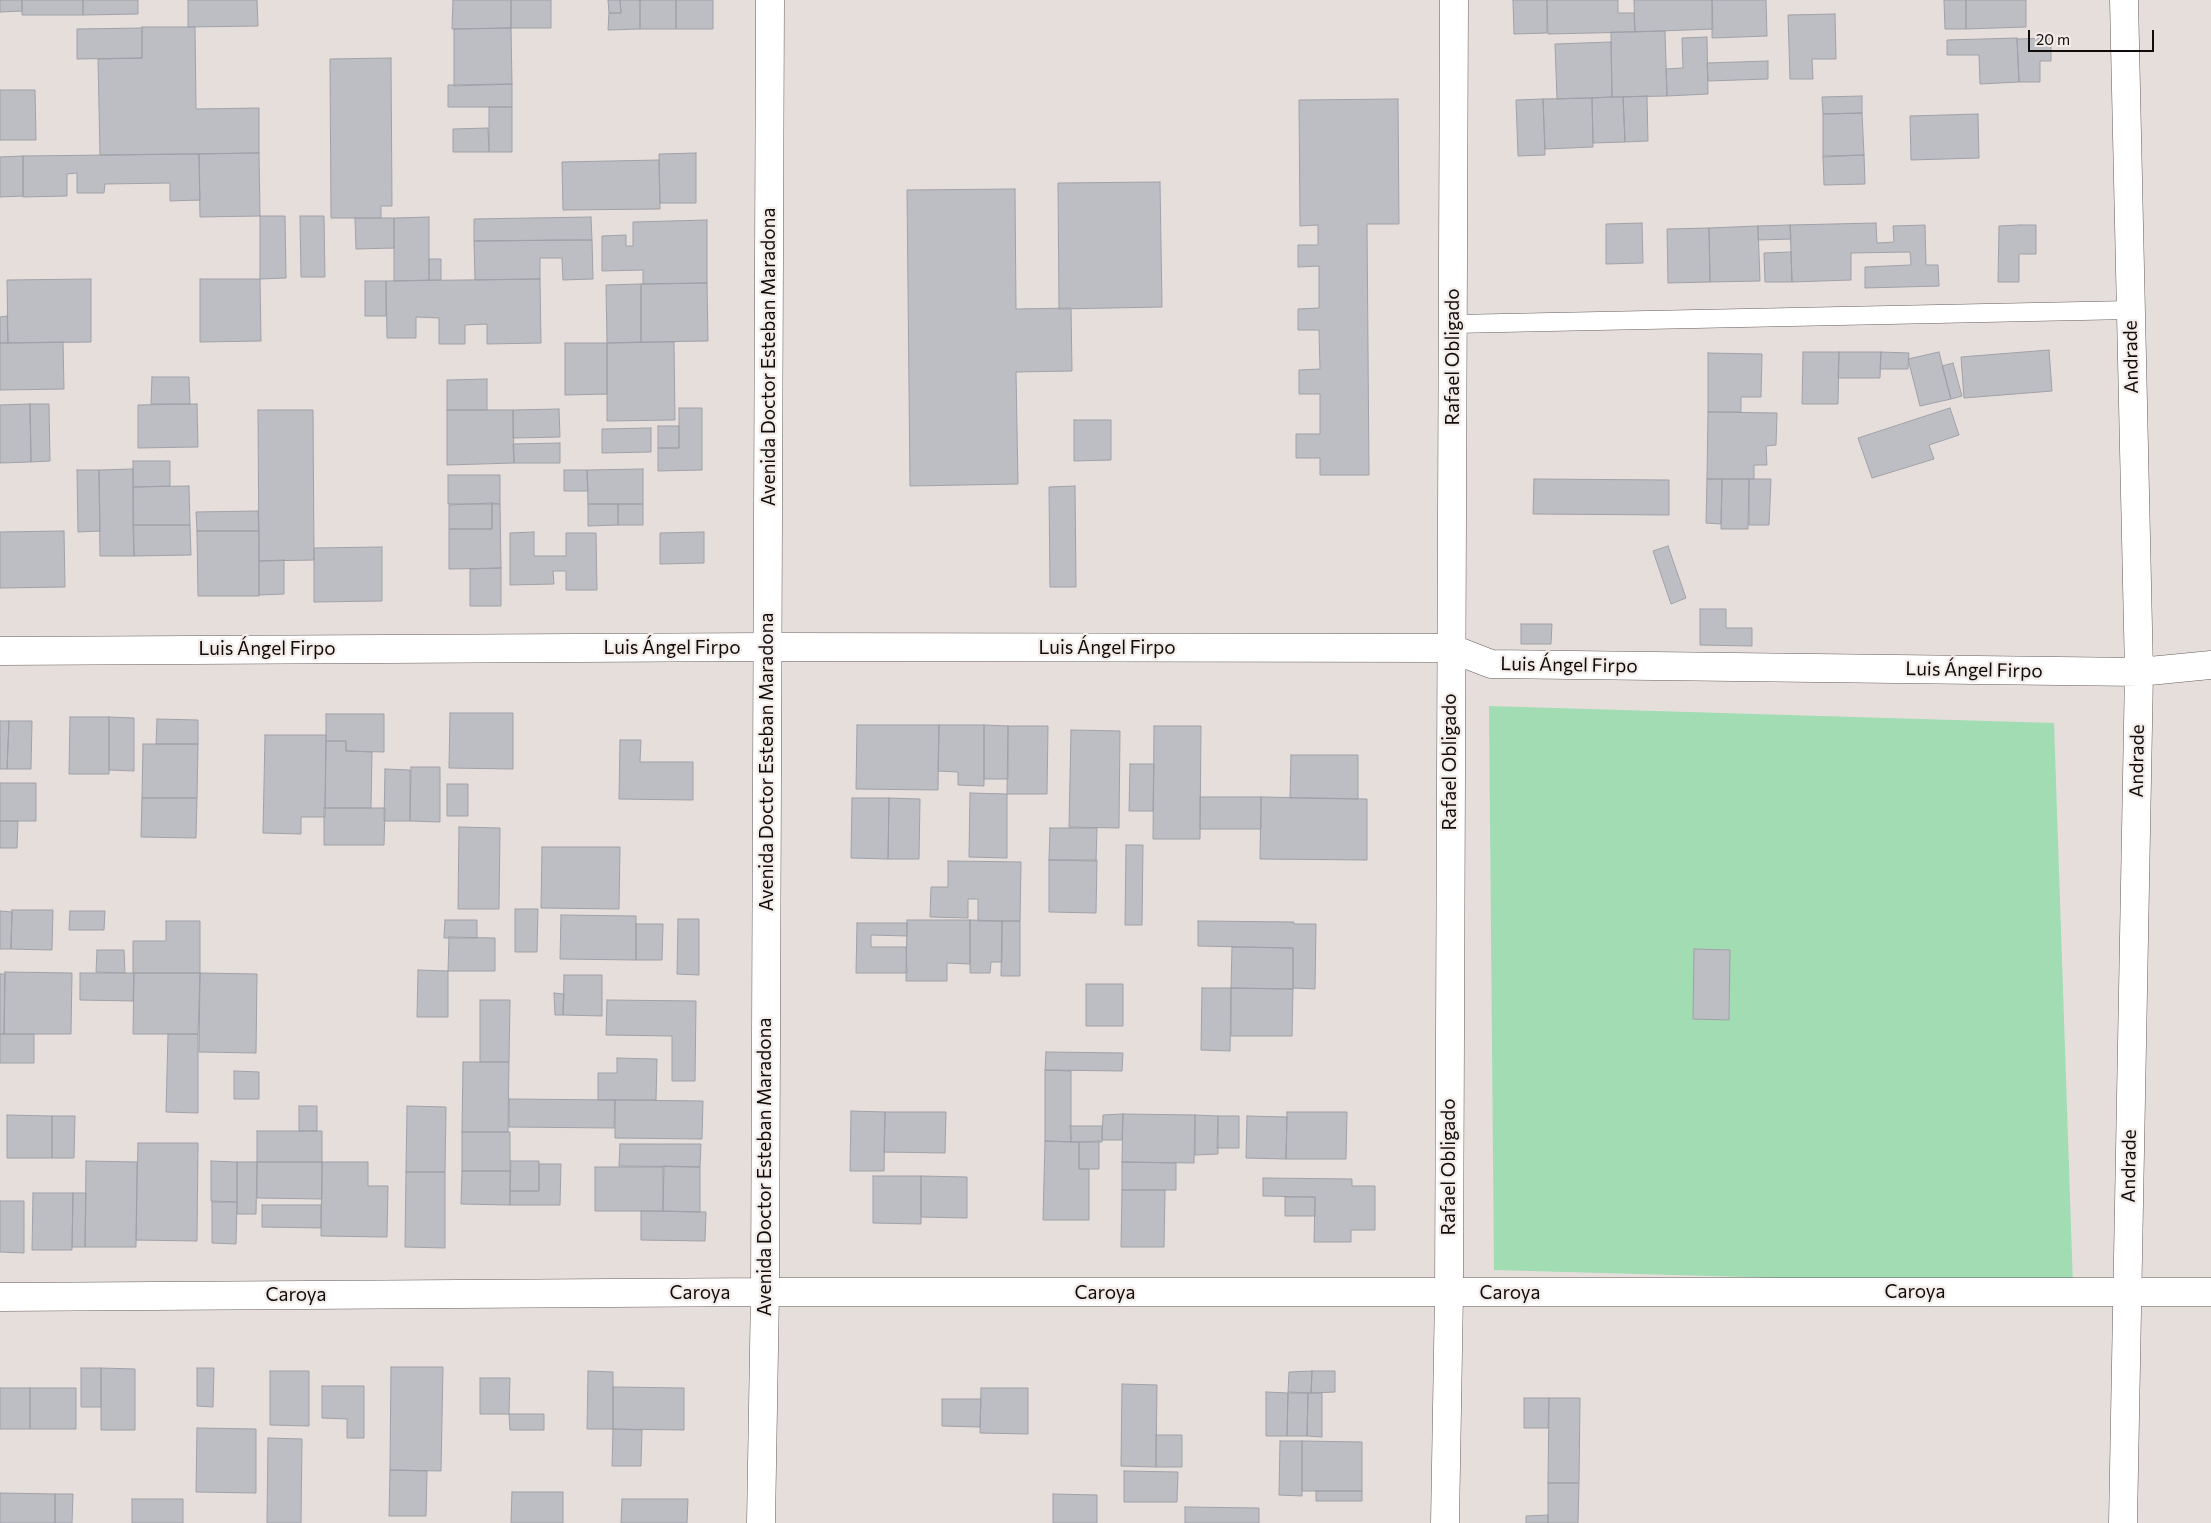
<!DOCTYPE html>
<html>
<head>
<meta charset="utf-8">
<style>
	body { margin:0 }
	#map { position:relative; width:2211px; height:1523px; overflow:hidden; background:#e6dedb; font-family:Commissioner,sans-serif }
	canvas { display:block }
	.scale { position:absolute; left:2028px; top:30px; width:126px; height:22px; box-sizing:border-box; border:2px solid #0f0c0b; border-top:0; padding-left:6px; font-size:15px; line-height:18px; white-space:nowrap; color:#0f0c0b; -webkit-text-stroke:4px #f3ece8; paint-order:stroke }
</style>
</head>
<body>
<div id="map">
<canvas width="2211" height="1523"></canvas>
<div class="scale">20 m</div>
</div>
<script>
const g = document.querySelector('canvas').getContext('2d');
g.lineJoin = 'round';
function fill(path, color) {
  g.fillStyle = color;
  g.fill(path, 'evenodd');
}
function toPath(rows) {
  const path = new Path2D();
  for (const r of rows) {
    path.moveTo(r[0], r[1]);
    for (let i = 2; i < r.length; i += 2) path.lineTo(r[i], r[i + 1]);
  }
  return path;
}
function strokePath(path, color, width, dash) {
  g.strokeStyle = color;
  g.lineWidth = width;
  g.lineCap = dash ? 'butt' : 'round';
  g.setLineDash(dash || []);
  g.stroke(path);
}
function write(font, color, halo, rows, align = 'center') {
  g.font = font + ' Commissioner,sans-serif';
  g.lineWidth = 4.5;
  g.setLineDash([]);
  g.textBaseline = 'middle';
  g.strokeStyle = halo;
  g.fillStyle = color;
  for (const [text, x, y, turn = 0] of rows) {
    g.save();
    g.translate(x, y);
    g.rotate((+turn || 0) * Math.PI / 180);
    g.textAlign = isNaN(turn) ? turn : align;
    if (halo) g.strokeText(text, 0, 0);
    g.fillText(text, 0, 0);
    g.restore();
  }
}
fill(toPath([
	[1489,706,2054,723,2073,1286,1494,1270]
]), '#a1dcb3');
const building = toPath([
	[0,0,22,0,22,11,0,12,0,0],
	[22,0,83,0,83,15,22,15,22,0],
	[83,0,138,0,138,14,83,15,83,0],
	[188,0,257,0,258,26,188,27,188,0],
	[453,0,511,0,511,28,452,29,453,0],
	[511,0,551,0,551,28,511,28,511,0],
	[608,0,620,0,621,13,609,13,608,0],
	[620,0,640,0,640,29,608,30,609,13,621,13,620,0],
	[640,0,676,0,676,29,640,29,640,0],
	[676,0,713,0,713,29,676,29,676,0],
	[1513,0,1547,0,1547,33,1514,34,1513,0],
	[1547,0,1618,0,1618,13,1634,13,1635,32,1548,34,1547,0],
	[1634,0,1712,0,1713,29,1635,32,1634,0],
	[1712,0,1766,0,1767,36,1712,38,1712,0],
	[1944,0,1966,0,1966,29,1945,29,1944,0],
	[1966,0,2026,0,2026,27,1966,29,1966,0],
	[1835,14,1836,59,1812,59,1813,79,1790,79,1788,15,1835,14],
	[142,27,195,27,196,109,259,108,259,153,100,155,98,59,142,58,142,27],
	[142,28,142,58,77,59,77,29,142,28],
	[511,28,512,84,454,86,454,29,511,28],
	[1665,31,1667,96,1612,97,1611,32,1665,31],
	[1707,37,1708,94,1667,96,1666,69,1683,68,1682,38,1707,37],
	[2017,38,2019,82,1980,84,1979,55,1947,55,1947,40,2017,38],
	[2051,38,2051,61,2040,61,2040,82,2019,82,2017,39,2051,38],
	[1611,42,1612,97,1557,99,1555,44,1611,42],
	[391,58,392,206,381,206,381,218,331,218,330,59,391,58],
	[1768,61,1768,79,1708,81,1707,63,1768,61],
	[512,84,512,107,448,107,448,85,512,84],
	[0,90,35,90,36,140,0,140,0,90],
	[1647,96,1648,141,1625,142,1623,97,1647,96],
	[1862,96,1862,113,1823,114,1822,97,1862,96],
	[1612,97,1623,97,1625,142,1593,143,1592,98,1612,97],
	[1592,98,1593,147,1545,149,1543,99,1592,98],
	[1398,99,1399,224,1367,224,1369,475,1320,475,1320,458,1296,458,1296,434,1320,434,1320,394,1299,394,1299,370,1320,369,1319,330,1298,330,1298,309,1319,308,1319,266,1298,267,1298,245,1318,245,1318,225,1300,226,1299,100,1398,99],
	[1543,99,1545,155,1518,156,1516,100,1543,99],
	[489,107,512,107,512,152,489,152,489,107],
	[1862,113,1864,155,1823,157,1823,114,1862,113],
	[1978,114,1979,158,1911,160,1910,116,1978,114],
	[488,128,489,152,453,152,453,129,488,128],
	[259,153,260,216,200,217,199,154,259,153],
	[696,153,696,203,660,203,659,154,696,153],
	[199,154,200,200,170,201,170,183,105,184,104,193,77,193,77,173,67,174,67,196,23,197,23,156,199,154],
	[1864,155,1865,184,1824,185,1823,156,1864,155],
	[23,156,23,196,0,197,0,157,23,156],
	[659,160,660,209,563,210,562,162,659,160],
	[1160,182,1162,307,1059,309,1058,183,1160,182],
	[1015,189,1016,309,1071,308,1072,371,1016,372,1018,484,910,486,907,190,1015,189],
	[260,216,285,216,286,278,260,279,260,216],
	[300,216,324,216,325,277,301,277,300,216],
	[429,217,429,280,394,281,394,218,429,217],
	[591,217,592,240,474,241,474,219,591,217],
	[355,218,394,218,394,248,356,249,355,218],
	[707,220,707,283,643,284,643,270,602,271,602,236,626,235,626,246,633,246,633,222,707,220],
	[1642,223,1643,263,1606,264,1606,224,1642,223],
	[1876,223,1877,243,1894,242,1893,226,1925,225,1926,265,1938,265,1939,286,1865,288,1865,267,1911,265,1910,252,1851,253,1851,280,1792,282,1790,225,1876,223],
	[1790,225,1791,239,1758,240,1758,226,1790,225],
	[2020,225,2036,225,2036,254,2019,254,2019,282,1998,282,1999,226,2020,225],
	[1758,226,1760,281,1710,282,1709,228,1758,226],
	[1709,228,1710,282,1668,283,1667,229,1709,228],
	[562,240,592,240,593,279,563,280,562,258,540,258,540,279,475,280,474,241,562,240],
	[1791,252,1792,282,1765,282,1764,253,1791,252],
	[429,259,441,259,441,280,429,280,429,259],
	[91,279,91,342,8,343,7,280,91,279],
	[200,279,260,279,261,341,200,342,200,279],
	[540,279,541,343,487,344,487,324,465,325,465,344,439,344,439,318,416,317,416,338,387,338,386,281,540,279],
	[365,281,386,281,386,316,365,316,365,281],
	[707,283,708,341,641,342,641,284,707,283],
	[641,284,641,342,607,343,606,285,641,284],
	[7,316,8,343,0,343,0,317,7,316],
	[63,342,64,389,0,390,0,343,63,342],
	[674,342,675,420,607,421,607,343,674,342],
	[565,343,607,343,607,394,565,395,565,343],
	[2049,350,2052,391,1964,398,1961,357,2049,350],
	[1803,352,1839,352,1838,404,1802,404,1803,352],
	[1839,352,1881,352,1880,378,1838,378,1839,352],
	[1881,352,1909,353,1908,369,1880,369,1881,352],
	[1939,352,1951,399,1920,406,1908,359,1939,352],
	[1708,353,1762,354,1761,397,1741,397,1741,412,1708,412,1708,353],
	[1953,363,1962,396,1951,399,1942,366,1953,363],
	[152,377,189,377,190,404,151,404,152,377],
	[487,379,487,410,447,410,447,380,487,379],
	[30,404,49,404,50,461,31,462,30,404],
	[30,404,31,462,0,463,0,405,30,404],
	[197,404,198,447,138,448,138,405,197,404],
	[679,408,702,408,702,470,658,471,658,448,679,448,679,408],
	[1950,408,1959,435,1929,445,1934,459,1872,478,1858,438,1950,408],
	[559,409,560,437,513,438,513,410,559,409],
	[258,410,313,410,314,560,259,561,258,410],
	[447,410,513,410,514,463,447,465,447,410],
	[1708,412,1777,413,1776,445,1766,446,1767,465,1754,465,1754,479,1707,479,1708,412],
	[1074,420,1111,420,1111,460,1074,461,1074,420],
	[658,426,679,426,679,448,658,448,658,426],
	[651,428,651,452,602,453,602,429,651,428],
	[560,443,560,463,514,463,513,444,560,443],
	[133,461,170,461,170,486,133,487,133,461],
	[133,469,134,556,100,556,99,470,133,469],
	[643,469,643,504,588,504,587,470,643,469],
	[77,470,99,470,100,531,78,532,77,470],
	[564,470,587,470,588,491,564,491,564,470],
	[448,475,500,475,500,504,448,504,448,475],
	[1534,479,1669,480,1669,515,1533,514,1534,479],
	[1707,479,1722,479,1721,524,1706,523,1707,479],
	[1722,479,1749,479,1748,529,1721,529,1722,479],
	[1749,479,1771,479,1769,525,1749,525,1749,479],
	[189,486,190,525,133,525,133,487,189,486],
	[1075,486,1076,587,1050,587,1049,487,1075,486],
	[492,503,492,529,449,529,449,505,492,503],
	[492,503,500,504,501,568,449,569,449,529,492,529,492,503],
	[588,504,618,504,618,525,588,526,588,504],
	[618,504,643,504,643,525,618,525,618,504],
	[258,511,259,531,197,531,196,512,258,511],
	[133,525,190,525,191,555,134,556,133,525],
	[64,531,65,587,0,588,0,532,64,531],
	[197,531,259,531,259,596,198,596,197,531],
	[534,532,534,556,566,556,566,533,596,533,597,590,566,590,566,571,553,571,554,584,510,585,510,533,534,532],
	[704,532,704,563,660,564,660,533,704,532],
	[1668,546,1686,598,1671,604,1653,551,1668,546],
	[382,547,382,601,314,602,314,548,382,547],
	[284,560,284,594,259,595,259,561,284,560],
	[501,568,501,606,470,606,470,569,501,568],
	[1700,609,1726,609,1726,628,1752,628,1752,646,1700,645,1700,609],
	[1521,624,1552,624,1551,644,1521,644,1521,624],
	[450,713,513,713,513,769,449,768,450,713],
	[326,714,384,714,384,752,346,751,346,741,326,741,326,714],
	[70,717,109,717,109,774,69,774,70,717],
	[109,717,134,718,134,771,109,770,109,717],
	[157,719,198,720,198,744,156,744,157,719],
	[0,721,9,721,7,769,0,769,0,721],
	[9,721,32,721,31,769,7,769,9,721],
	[857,725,939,725,938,790,856,789,857,725],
	[939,725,984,725,984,786,958,785,958,772,938,771,939,725],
	[984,725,1008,726,1008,779,984,779,984,725],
	[1008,726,1048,726,1047,794,1007,794,1008,726],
	[1154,726,1201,726,1200,839,1153,839,1154,726],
	[1071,730,1120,731,1119,828,1069,827,1071,730],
	[265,735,326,735,325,817,301,817,301,834,263,833,265,735],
	[620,740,641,740,640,762,693,762,693,800,619,799,620,740],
	[326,741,346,741,346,751,372,752,371,808,325,808,326,741],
	[143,744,198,744,197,798,142,798,143,744],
	[1291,755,1358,755,1358,799,1290,798,1291,755],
	[1130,764,1154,764,1153,811,1129,811,1130,764],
	[411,767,440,767,440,822,410,821,411,767],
	[385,769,410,770,410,821,384,821,385,769],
	[0,783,36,783,36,821,0,821,0,783],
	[447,784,468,784,468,816,447,816,447,784],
	[970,793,1007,794,1007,858,969,857,970,793],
	[1200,797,1261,797,1261,829,1200,829,1200,797],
	[1261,797,1367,799,1367,860,1260,859,1261,797],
	[142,798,197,798,196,838,141,837,142,798],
	[852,798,889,798,888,859,851,858,852,798],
	[889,798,920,799,919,859,888,859,889,798],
	[324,808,385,808,384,845,324,845,324,808],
	[0,821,18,821,17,848,0,848,0,821],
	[459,827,500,828,499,909,458,909,459,827],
	[1050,828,1097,828,1096,861,1049,860,1050,828],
	[1126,845,1143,845,1142,925,1125,925,1126,845],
	[542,847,620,847,619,909,541,908,542,847],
	[1049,860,1097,860,1096,913,1049,912,1049,860],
	[948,861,1021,862,1020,921,978,921,978,899,968,899,968,918,930,917,931,887,948,887,948,861],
	[515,909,538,909,537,952,515,952,515,909],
	[12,910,53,910,52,950,11,949,12,910],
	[0,911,12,912,11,949,0,949,0,911],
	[70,911,105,911,104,930,69,930,70,911],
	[561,915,636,916,636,960,560,959,561,915],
	[678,919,699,919,699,975,677,974,678,919],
	[445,920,477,920,477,938,444,938,445,920],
	[907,920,970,920,970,964,947,963,947,981,906,981,907,920],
	[970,920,1002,921,1002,962,991,962,990,973,970,973,970,920],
	[166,921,200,921,200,973,133,973,133,941,166,941,166,921],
	[1002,921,1020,921,1020,976,1001,976,1002,921],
	[1198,921,1294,922,1294,924,1316,924,1315,989,1293,988,1293,948,1198,946,1198,921],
	[857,923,907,923,907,936,871,935,871,947,906,947,907,973,856,973,857,923],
	[636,924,663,924,662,960,636,960,636,924],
	[449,937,495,938,495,971,448,971,449,937],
	[1232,947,1293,948,1293,989,1231,988,1232,947],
	[1694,949,1730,950,1729,1020,1693,1019,1694,949],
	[97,950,124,950,125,973,96,972,97,950],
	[418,970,448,971,448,1017,417,1017,418,970],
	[5,972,72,973,71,1034,4,1034,5,972],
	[80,973,134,973,133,1001,80,1000,80,973],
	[134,973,200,973,198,1034,133,1034,134,973],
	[200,973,257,974,256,1053,199,1052,200,973],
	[0,974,5,974,4,1034,0,1034,0,974],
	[564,975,602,975,602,1016,563,1015,564,975],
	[1086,984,1123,984,1123,1026,1086,1026,1086,984],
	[1202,988,1231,988,1230,1051,1201,1050,1202,988],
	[1231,988,1293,989,1292,1036,1231,1036,1231,988],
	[554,993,564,994,563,1015,555,1015,554,993],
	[480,1000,510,1000,509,1062,480,1062,480,1000],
	[607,1000,696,1001,695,1081,672,1081,672,1036,606,1035,607,1000],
	[0,1034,34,1034,34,1063,0,1063,0,1034],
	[168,1034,198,1034,198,1113,166,1112,168,1034],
	[1046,1052,1123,1053,1122,1071,1045,1070,1046,1052],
	[617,1058,657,1059,656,1100,598,1100,598,1073,617,1073,617,1058],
	[463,1062,509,1062,508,1132,462,1132,463,1062],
	[1045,1070,1071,1071,1071,1142,1045,1141,1045,1070],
	[234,1071,259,1072,259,1099,234,1099,234,1071],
	[509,1099,615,1100,614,1128,509,1127,509,1099],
	[615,1100,703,1101,702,1139,615,1138,615,1100],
	[299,1106,317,1106,317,1131,299,1131,299,1106],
	[407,1106,446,1107,445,1172,406,1172,407,1106],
	[851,1111,885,1112,884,1171,850,1171,851,1111],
	[885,1112,946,1112,945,1153,884,1152,885,1112],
	[1287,1112,1347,1112,1346,1159,1286,1159,1287,1112],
	[1123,1114,1195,1115,1194,1163,1122,1162,1123,1114],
	[1123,1114,1122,1140,1102,1140,1103,1115,1123,1114],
	[7,1115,52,1116,52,1158,7,1158,7,1115],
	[1195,1115,1218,1116,1218,1154,1195,1155,1195,1115],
	[52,1116,75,1116,74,1158,52,1158,52,1116],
	[1218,1116,1239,1116,1239,1148,1217,1148,1218,1116],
	[1247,1116,1287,1117,1286,1159,1246,1158,1247,1116],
	[1070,1126,1102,1126,1102,1142,1071,1142,1070,1126],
	[257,1131,322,1131,322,1162,257,1162,257,1131],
	[462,1132,510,1132,510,1171,462,1171,462,1132],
	[1045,1141,1079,1142,1079,1169,1089,1169,1089,1220,1043,1220,1045,1141],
	[1099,1141,1099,1169,1079,1169,1079,1142,1099,1141],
	[138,1143,198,1143,197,1241,136,1240,138,1143],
	[620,1144,701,1144,700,1167,619,1166,620,1144],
	[86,1161,137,1162,136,1247,85,1247,86,1161],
	[211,1161,237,1162,237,1202,211,1201,211,1161],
	[511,1161,539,1161,539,1191,510,1191,511,1161],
	[237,1162,257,1162,256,1214,237,1214,237,1162],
	[257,1162,322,1162,322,1199,257,1198,257,1162],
	[322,1162,368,1162,368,1186,388,1186,387,1237,321,1236,322,1162],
	[1122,1162,1176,1163,1176,1190,1122,1190,1122,1162],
	[539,1164,561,1164,560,1205,510,1205,510,1191,539,1191,539,1164],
	[664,1166,700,1167,700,1212,663,1211,664,1166],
	[595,1167,663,1167,663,1211,595,1211,595,1167],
	[462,1171,510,1171,510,1205,461,1204,462,1171],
	[406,1172,445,1172,445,1248,405,1247,406,1172],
	[873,1176,921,1176,921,1224,873,1223,873,1176],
	[921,1176,967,1177,967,1218,921,1217,921,1176],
	[1263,1178,1352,1179,1352,1186,1375,1186,1375,1230,1351,1230,1351,1242,1314,1242,1315,1197,1263,1196,1263,1178],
	[1122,1190,1165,1190,1164,1247,1121,1247,1122,1190],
	[33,1193,73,1193,72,1250,32,1250,33,1193],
	[73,1193,86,1193,85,1247,72,1247,73,1193],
	[1285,1197,1315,1197,1315,1216,1285,1216,1285,1197],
	[0,1201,24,1201,24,1253,0,1252,0,1201],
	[212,1202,237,1202,236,1244,212,1243,212,1202],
	[262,1205,321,1205,321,1228,262,1227,262,1205],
	[641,1211,706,1212,705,1241,641,1240,641,1211],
	[391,1367,443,1367,441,1471,390,1470,391,1367],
	[81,1368,101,1368,101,1407,81,1407,81,1368],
	[101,1368,135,1369,135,1430,101,1430,101,1368],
	[197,1368,214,1368,213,1407,197,1406,197,1368],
	[270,1371,309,1371,309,1426,270,1425,270,1371],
	[588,1371,613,1372,613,1429,587,1429,588,1371],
	[1312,1371,1335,1371,1335,1392,1311,1393,1312,1371],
	[1312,1371,1311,1393,1288,1392,1289,1372,1312,1371],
	[480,1378,510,1378,509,1414,480,1414,480,1378],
	[1122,1384,1157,1385,1156,1467,1121,1466,1122,1384],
	[322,1386,364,1386,364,1438,347,1438,347,1419,322,1418,322,1386],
	[613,1387,684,1388,684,1430,613,1429,613,1387],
	[0,1388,30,1388,30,1429,0,1429,0,1388],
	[30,1388,76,1388,76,1429,30,1429,30,1388],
	[981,1388,1028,1388,1028,1434,980,1433,981,1388],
	[1266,1392,1288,1393,1287,1436,1266,1436,1266,1392],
	[1288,1393,1308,1393,1307,1436,1287,1436,1288,1393],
	[1308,1393,1322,1393,1322,1437,1307,1436,1308,1393],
	[1524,1398,1549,1398,1548,1428,1524,1428,1524,1398],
	[1549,1398,1580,1398,1579,1483,1548,1483,1549,1398],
	[942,1399,981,1399,980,1427,942,1426,942,1399],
	[509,1414,544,1414,544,1430,510,1430,509,1414],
	[197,1428,256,1429,256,1493,196,1492,197,1428],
	[613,1429,642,1430,641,1466,612,1466,613,1429],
	[1156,1435,1182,1435,1182,1467,1156,1467,1156,1435],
	[268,1438,302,1439,301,1523,267,1523,268,1438],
	[1280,1441,1302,1441,1302,1496,1279,1495,1280,1441],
	[1302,1441,1362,1442,1362,1491,1302,1491,1302,1441],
	[390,1470,427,1471,426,1516,389,1516,390,1470],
	[1124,1471,1178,1472,1177,1502,1124,1502,1124,1471],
	[1548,1483,1579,1483,1578,1523,1548,1523,1548,1483],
	[1316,1491,1362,1491,1362,1501,1316,1501,1316,1491],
	[512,1492,563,1492,563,1523,511,1523,512,1492],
	[0,1493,55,1494,55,1523,0,1523,0,1493],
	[55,1494,73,1494,72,1523,55,1523,55,1494],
	[1053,1494,1097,1495,1097,1523,1053,1523,1053,1494],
	[132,1499,183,1499,183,1523,132,1523,132,1499],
	[622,1499,688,1499,687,1523,621,1523,622,1499],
	[1185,1507,1259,1508,1259,1523,1185,1523,1185,1507],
	[1548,1515,1548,1523,1526,1523,1526,1516,1548,1515]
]);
fill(building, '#bdbec4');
strokePath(building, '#a0a1a8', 1);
const lane = toPath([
	[1454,324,2130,310]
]);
const street = toPath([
	[0,651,768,647,1450,648,1491,664,2139,672,2211,665],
	[765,1292,2211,1292],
	[1445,1523,1449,1293,1454,0],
	[2123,1523,2139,672,2124,0]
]);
const secondary = toPath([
	[0,1297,765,1292],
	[761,1523,765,1292,770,0]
]);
strokePath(lane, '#665f5c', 19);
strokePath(street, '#665f5c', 29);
strokePath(secondary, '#665f5c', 29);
strokePath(lane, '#fff', 18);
strokePath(street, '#fff', 28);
strokePath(secondary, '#fff', 28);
write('19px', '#0f0c0b', '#f3ece8', [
	["Avenida Doctor Esteban Maradona",769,357,-90],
	["Rafael Obligado",1453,357,-90],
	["Andrade",2131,357,-91],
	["Luis Ángel Firpo",672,648],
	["Luis Ángel Firpo",1107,648],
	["Luis Ángel Firpo",267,649],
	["Luis Ángel Firpo",1569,665,1],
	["Luis Ángel Firpo",1974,670,1],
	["Andrade",2137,761,-89],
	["Avenida Doctor Esteban Maradona",767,762,-90],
	["Rafael Obligado",1450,762,-90],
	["Andrade",2129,1166,-89],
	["Avenida Doctor Esteban Maradona",765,1167,-90],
	["Rafael Obligado",1449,1167,-90],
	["Caroya",1915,1292],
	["Caroya",700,1293],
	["Caroya",1105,1293],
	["Caroya",1510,1293],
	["Caroya",296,1295]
]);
</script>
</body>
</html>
